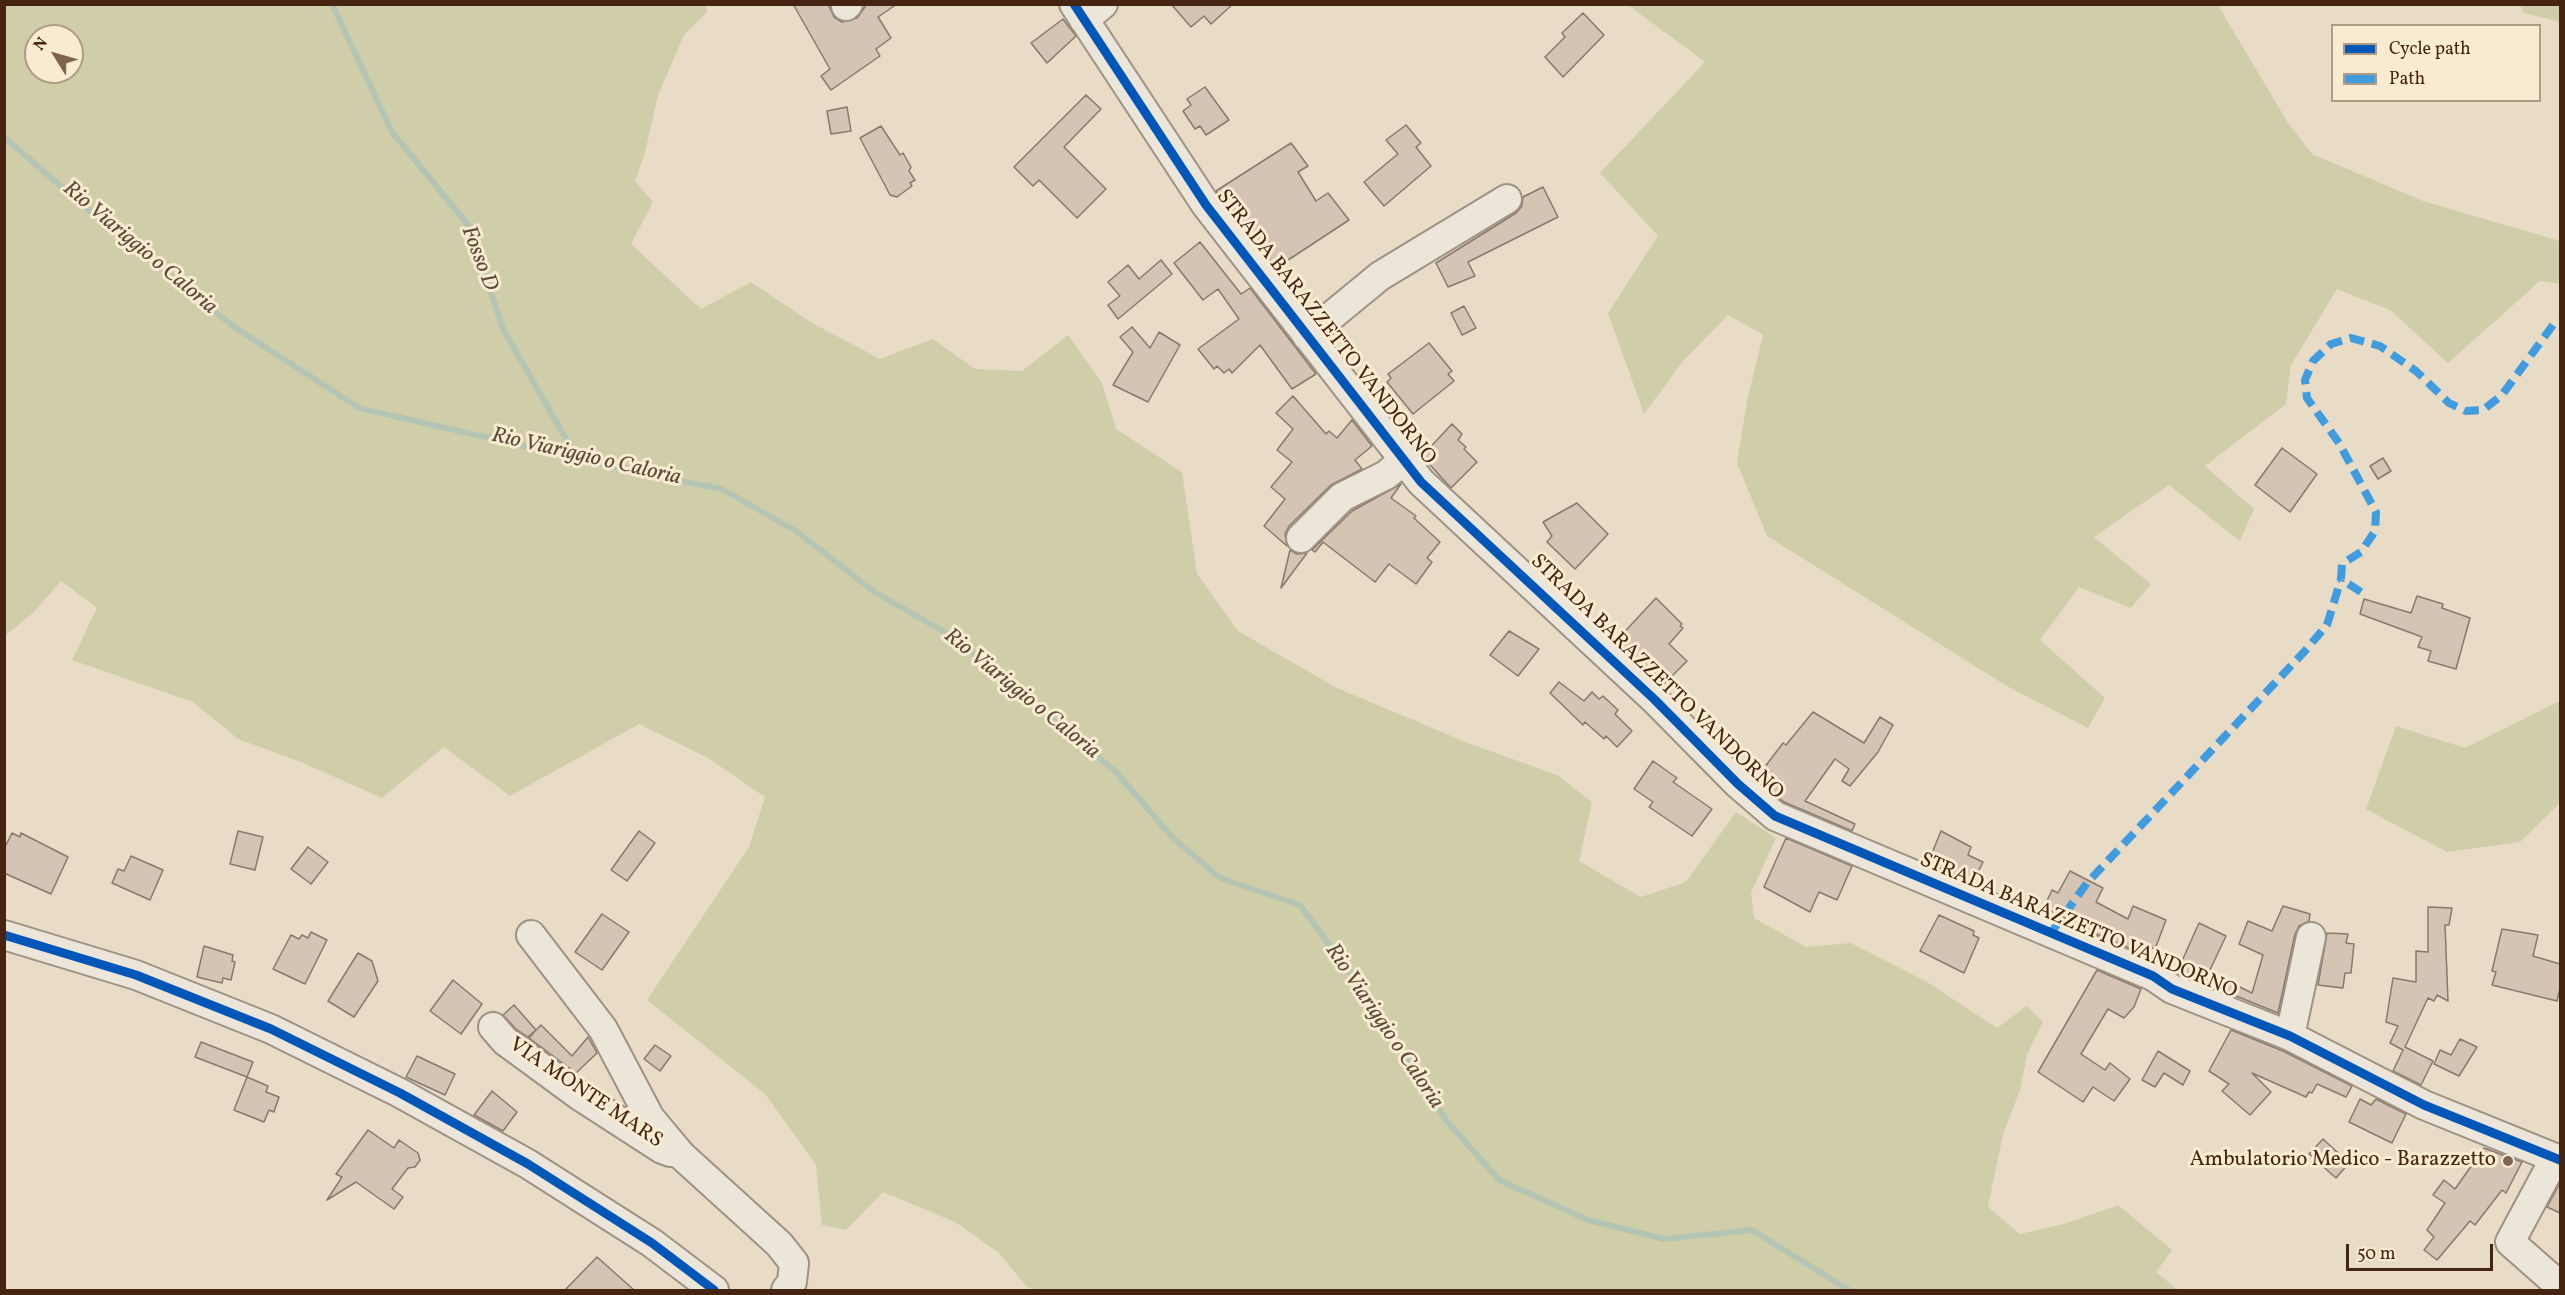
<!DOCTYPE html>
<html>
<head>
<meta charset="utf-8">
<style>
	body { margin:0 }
	#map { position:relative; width:2565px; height:1295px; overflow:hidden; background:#e8dcc6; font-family:Vollkorn,serif }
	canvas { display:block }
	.frame { position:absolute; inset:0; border:6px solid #452412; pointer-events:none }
	.legend { position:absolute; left:2331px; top:24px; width:210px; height:78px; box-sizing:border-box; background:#f8ebd2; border:2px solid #b09b85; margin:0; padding:8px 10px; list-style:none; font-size:18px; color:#452412 }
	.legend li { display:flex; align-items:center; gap:12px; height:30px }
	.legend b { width:30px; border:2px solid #b09b85 }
	.north { position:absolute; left:24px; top:24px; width:60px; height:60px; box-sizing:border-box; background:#f8ebd2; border:2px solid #b09b85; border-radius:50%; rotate:307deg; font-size:16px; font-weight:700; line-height:24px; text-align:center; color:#452412 }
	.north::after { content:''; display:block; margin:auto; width:21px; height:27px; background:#7e6451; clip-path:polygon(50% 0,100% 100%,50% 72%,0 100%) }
	.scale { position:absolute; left:2346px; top:1244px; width:147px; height:27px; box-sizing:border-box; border:3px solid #452412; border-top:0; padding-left:8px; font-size:18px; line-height:21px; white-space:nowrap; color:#452412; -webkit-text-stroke:4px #f8ebd2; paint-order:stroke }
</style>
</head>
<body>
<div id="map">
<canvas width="2565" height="1295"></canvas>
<div class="frame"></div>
<ul class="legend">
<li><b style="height:8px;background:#0057b8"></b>Cycle path</li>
<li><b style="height:8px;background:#409cde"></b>Path</li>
</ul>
<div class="north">N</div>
<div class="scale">50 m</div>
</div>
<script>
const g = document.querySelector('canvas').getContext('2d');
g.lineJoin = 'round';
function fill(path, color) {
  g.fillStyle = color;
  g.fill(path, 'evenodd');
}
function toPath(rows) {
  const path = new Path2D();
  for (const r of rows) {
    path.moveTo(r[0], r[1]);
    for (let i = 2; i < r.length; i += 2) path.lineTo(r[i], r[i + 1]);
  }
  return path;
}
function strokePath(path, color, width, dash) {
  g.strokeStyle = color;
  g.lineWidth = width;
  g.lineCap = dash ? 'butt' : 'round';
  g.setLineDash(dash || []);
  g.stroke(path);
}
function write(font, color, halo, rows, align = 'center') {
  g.font = font + ' Vollkorn,serif';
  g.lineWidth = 6;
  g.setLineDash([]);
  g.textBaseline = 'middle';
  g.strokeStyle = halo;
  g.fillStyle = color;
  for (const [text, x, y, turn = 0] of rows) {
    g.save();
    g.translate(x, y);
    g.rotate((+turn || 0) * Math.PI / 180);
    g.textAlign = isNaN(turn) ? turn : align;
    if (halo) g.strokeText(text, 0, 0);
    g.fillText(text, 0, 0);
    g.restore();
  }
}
fill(toPath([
	[5,4,706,5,707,12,684,35,658,95,645,153,635,181,653,202,631,244,701,309,751,282,812,323,880,359,933,339,975,369,1022,371,1068,335,1102,383,1116,429,1182,472,1197,574,1238,631,1337,688,1468,743,1557,775,1592,802,1579,861,1641,897,1686,882,1736,812,1776,838,1751,893,1754,918,1806,947,1851,943,1927,982,1997,1028,2027,1006,2043,1022,2027,1055,2020,1090,2003,1134,1988,1207,2020,1234,2064,1224,2118,1205,2172,1250,2156,1272,2178,1290,1037,1290,1027,1287,999,1253,955,1222,883,1192,846,1230,822,1225,816,1165,765,1094,647,1000,749,847,765,797,708,758,639,724,510,796,444,747,382,798,301,762,238,739,193,702,72,660,97,608,61,581,34,612,5,636],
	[36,36,72,36,72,72,36,72],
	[1628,5,2218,5,2288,123,2312,154,2423,201,2560,241,2560,284,2540,281,2448,363,2390,310,2337,289,2291,365,2286,404,2205,466,2254,509,2240,541,2169,485,2094,537,2151,584,2131,608,2079,587,2040,640,2105,698,2088,728,2005,685,1767,536,1737,463,1747,401,1763,335,1728,315,1683,361,1644,414,1608,313,1658,236,1600,173,1705,62],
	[2520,5,2560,5,2560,22,2524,13],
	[2560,701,2560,803,2520,842,2447,852,2366,809,2396,726,2465,748]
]), '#cfcea8');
strokePath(toPath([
	[332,4,392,132,469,226,503,329,577,458],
	[4,137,92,213,233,326,359,408,650,475,722,489,796,531,876,593,955,638,1116,772,1174,839,1220,878,1300,905,1352,976,1446,1120,1499,1180,1588,1220,1664,1239,1752,1230,1849,1290]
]), '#b4c6b3', 6);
const building = toPath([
	[793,4,828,4,834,17,842,22,857,18,867,4,897,4,878,17,891,38,876,49,880,56,831,90,821,76,830,69,793,4],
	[1171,4,1233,4,1211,24,1204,16,1191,27,1171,4],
	[1583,13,1604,35,1563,77,1545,57,1565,37,1562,33,1583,13],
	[1063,19,1076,36,1047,63,1031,43,1063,19],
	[1205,87,1229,120,1206,135,1200,126,1195,129,1183,111,1191,105,1187,99,1205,87],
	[1086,95,1101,109,1064,147,1106,189,1077,218,1039,180,1033,186,1014,167,1086,95],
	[847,107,851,131,831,134,827,111,847,107],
	[1406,125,1421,143,1416,147,1431,166,1384,206,1364,182,1398,154,1386,140,1406,125],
	[881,126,900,155,903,153,911,167,909,171,915,180,910,183,912,186,897,197,890,195,860,138,881,126],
	[1291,143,1308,166,1298,172,1316,201,1328,193,1349,220,1276,268,1216,191,1291,143],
	[1543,187,1558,217,1468,262,1475,276,1448,287,1436,263,1516,213,1522,206,1523,197,1543,187],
	[1200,242,1241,294,1250,288,1316,374,1292,389,1260,345,1232,373,1229,369,1224,373,1217,366,1214,369,1198,349,1239,319,1218,289,1203,300,1174,263,1200,242],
	[1161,260,1172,274,1118,319,1108,305,1120,296,1108,282,1128,265,1139,279,1161,260],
	[1464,306,1476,328,1462,335,1451,313,1464,306],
	[1132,327,1150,348,1159,332,1180,345,1148,402,1113,385,1133,352,1120,337,1132,327],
	[1429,343,1452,371,1448,374,1454,381,1413,414,1387,382,1391,378,1388,374,1429,343],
	[1293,396,1326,434,1329,431,1337,438,1352,420,1372,446,1355,460,1362,469,1331,485,1289,526,1285,534,1287,546,1264,526,1285,499,1271,487,1292,462,1277,450,1293,429,1276,413,1293,396],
	[1452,424,1462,434,1458,440,1466,447,1464,449,1477,462,1451,488,1422,456,1452,424],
	[2282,448,2317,474,2290,512,2255,485,2282,448],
	[2383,458,2391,471,2378,479,2370,466,2383,458],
	[1401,484,1391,498,1416,516,1414,518,1440,542,1427,558,1432,562,1416,584,1389,564,1375,582,1323,542,1315,552,1312,550,1352,511,1401,484],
	[1577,503,1608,534,1575,569,1547,542,1552,536,1543,522,1577,503],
	[1290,550,1297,554,1307,553,1281,588,1290,550],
	[2417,596,2443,604,2442,608,2470,618,2456,669,2428,661,2431,651,2418,647,2422,637,2360,614,2364,599,2411,613,2417,596],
	[1656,598,1682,624,1680,626,1683,628,1669,644,1687,661,1663,685,1616,641,1656,598],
	[1509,631,1539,649,1518,676,1490,655,1509,631],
	[1559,682,1584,701,1592,692,1599,699,1603,696,1618,710,1615,714,1632,731,1617,747,1606,736,1604,739,1585,722,1583,725,1550,693,1559,682],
	[1813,712,1864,743,1880,717,1893,725,1878,752,1850,786,1842,781,1849,769,1835,759,1805,801,1855,824,1852,831,1784,802,1763,784,1771,773,1764,768,1783,743,1786,745,1813,712],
	[1653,761,1677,778,1673,782,1712,809,1692,836,1649,807,1653,802,1634,789,1653,761],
	[238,831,263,837,255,870,230,864,238,831],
	[639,831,655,843,627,881,611,870,639,831],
	[1941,831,1971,847,1968,855,1983,862,1973,882,1928,863,1941,831],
	[12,833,20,837,21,833,68,857,51,894,4,873,4,849,12,833],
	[1786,838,1852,866,1837,900,1819,892,1810,912,1764,887,1786,838],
	[308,847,328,862,311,884,291,869,308,847],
	[131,856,163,870,150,900,112,883,118,869,124,871,131,856],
	[2070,871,2103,888,2096,902,2128,919,2133,906,2166,920,2155,949,2148,946,2145,955,2068,922,2069,920,2044,907,2052,890,2058,893,2070,871],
	[2283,906,2310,914,2309,921,2299,926,2295,934,2278,1013,2177,972,2199,923,2226,936,2209,972,2252,993,2263,955,2239,944,2248,921,2272,931,2283,906],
	[2428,907,2452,908,2449,925,2445,925,2448,1001,2437,995,2434,1001,2428,998,2405,1047,2433,1061,2421,1085,2393,1071,2403,1050,2390,1043,2398,1026,2386,1022,2393,978,2416,982,2416,951,2428,952,2428,907],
	[602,914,629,932,602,970,575,952,602,914],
	[1939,915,1974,931,1973,935,1979,938,1964,973,1920,951,1939,915],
	[2502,929,2538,935,2533,956,2560,964,2560,988,2557,1001,2492,985,2496,972,2492,971,2502,929],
	[311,932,327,940,305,984,273,969,291,935,299,939,302,935,308,938,311,932],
	[2327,933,2348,934,2346,943,2354,944,2351,973,2345,973,2343,988,2318,985,2327,933],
	[204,946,233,955,232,961,235,962,231,980,223,978,222,983,197,977,204,946],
	[358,953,372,961,378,981,354,1017,328,1001,358,953],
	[2097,970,2141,989,2134,1007,2124,1018,2108,1009,2081,1054,2105,1070,2110,1063,2130,1079,2114,1101,2093,1087,2083,1102,2038,1072,2097,970],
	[453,980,482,1004,461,1034,430,1011,453,980],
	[514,1005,536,1030,541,1025,572,1056,588,1037,597,1053,576,1073,529,1038,536,1030,528,1037,516,1029,503,1015,514,1005],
	[2231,1030,2283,1051,2352,1086,2346,1097,2317,1084,2312,1093,2309,1092,2306,1097,2252,1073,2271,1092,2250,1115,2222,1091,2229,1084,2209,1071,2231,1030],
	[2460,1039,2477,1047,2459,1076,2434,1064,2440,1050,2451,1055,2460,1039],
	[201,1042,253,1062,247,1077,195,1057,201,1042],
	[655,1045,671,1056,660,1071,644,1059,655,1045],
	[2158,1051,2190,1071,2183,1085,2164,1073,2155,1087,2142,1080,2158,1051],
	[417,1056,455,1074,445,1095,406,1077,417,1056],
	[247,1077,268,1086,266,1092,279,1097,274,1112,269,1110,264,1122,234,1110,247,1077],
	[492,1091,517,1112,503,1131,474,1115,492,1091],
	[2360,1099,2371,1105,2376,1099,2406,1114,2392,1143,2349,1122,2360,1099],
	[368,1130,394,1148,399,1140,418,1153,420,1160,415,1167,408,1168,392,1189,403,1197,394,1209,356,1182,327,1200,342,1177,336,1174,368,1130],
	[2323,1139,2349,1163,2336,1178,2309,1154,2323,1139],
	[2484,1148,2522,1162,2506,1193,2502,1190,2475,1225,2470,1221,2437,1260,2424,1250,2434,1237,2427,1230,2445,1203,2433,1195,2444,1180,2455,1189,2484,1148],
	[2560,1183,2560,1213,2547,1207,2560,1183],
	[597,1257,634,1290,565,1290,597,1257]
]);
fill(building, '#d5c3b4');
strokePath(building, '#857a6c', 1.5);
const minor = toPath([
	[1074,4,1206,205,1421,482,1654,699,1738,784,1775,816,2153,976,2172,989,2290,1036,2424,1105,2560,1160],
	[846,6,848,4],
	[1084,20,1103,4],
	[1307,336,1380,276,1507,199],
	[1301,538,1342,497,1386,475,1404,460],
	[4,935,136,975,271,1029,400,1093,528,1164,652,1243,714,1290],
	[531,935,603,1029,650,1118,681,1155,779,1244,794,1263,792,1282,786,1290],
	[493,1027,505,1041,580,1096,662,1149,670,1152],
	[2290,1036,2311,937],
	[2555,1158,2510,1242,2560,1286]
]);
strokePath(minor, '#9d9283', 32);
strokePath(minor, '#ebe5da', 28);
strokePath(toPath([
	[2361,592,2341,579,2342,564,2361,552,2375,531,2376,512,2339,443,2307,398,2305,380,2313,361,2331,344,2351,338,2380,346,2416,371,2449,403,2466,411,2483,410,2502,395,2553,325,2560,321],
	[2051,933,2087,883,2304,652,2327,625,2341,579]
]), '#409cde', 8, [15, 8]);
strokePath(toPath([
	[1074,4,1206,205,1421,482,1654,699,1738,784,1775,816,2153,976,2172,989,2290,1036,2424,1105,2560,1160],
	[4,935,136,975,271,1029,400,1093,528,1164,652,1243,714,1290]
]), '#0057b8', 9);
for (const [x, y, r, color] of [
	[2508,1161,6,"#7e6451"]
]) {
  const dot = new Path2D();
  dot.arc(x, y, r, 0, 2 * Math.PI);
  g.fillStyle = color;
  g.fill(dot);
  strokePath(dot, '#f8ebd2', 2);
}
write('21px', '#452412', '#f8ebd2', [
	["STRADA BARAZZETTO VANDORNO",1325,328,52],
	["STRADA BARAZZETTO VANDORNO",1656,678,44],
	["STRADA BARAZZETTO VANDORNO",2078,927,23],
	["VIA MONTE MARS",585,1094,34]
]);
write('21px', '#452412', '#f8ebd2', [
	["Ambulatorio Medico - Barazzetto",2496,1161]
], 'right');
write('italic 22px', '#5b4a38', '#f8ebd2', [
	["Rio Viariggio o Caloria",139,249,40],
	["Fosso D",478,259,69],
	["Rio Viariggio o Caloria",586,458,13],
	["Rio Viariggio o Caloria",1021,695,39],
	["Rio Viariggio o Caloria",1383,1027,56]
]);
</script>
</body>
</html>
